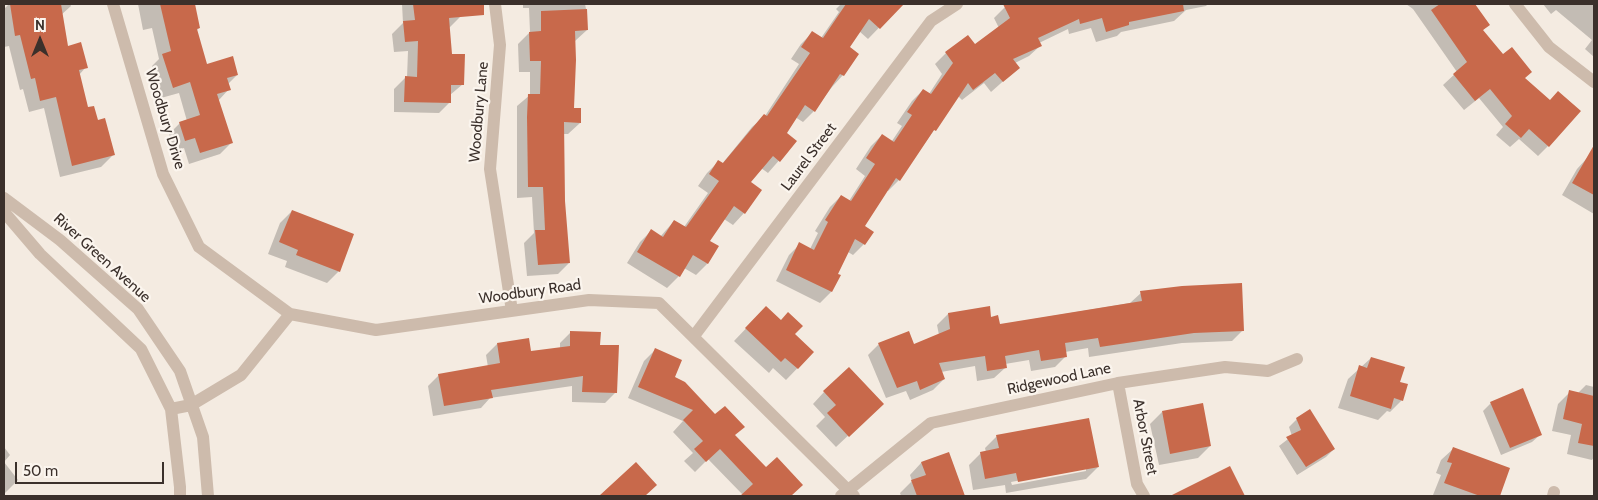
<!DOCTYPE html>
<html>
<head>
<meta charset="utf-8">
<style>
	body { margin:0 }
	#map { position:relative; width:1598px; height:500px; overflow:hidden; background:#f4ebe1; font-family:Cabin,sans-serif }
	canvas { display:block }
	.frame { position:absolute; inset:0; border:5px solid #3b302b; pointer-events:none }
	.north { position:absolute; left:15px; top:15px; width:50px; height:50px; -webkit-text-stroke:4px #fbf5ee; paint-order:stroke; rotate:0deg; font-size:14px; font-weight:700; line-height:20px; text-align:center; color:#3b302b }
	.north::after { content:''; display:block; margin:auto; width:18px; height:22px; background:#3b302b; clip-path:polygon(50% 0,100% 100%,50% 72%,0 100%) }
	.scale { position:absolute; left:15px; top:462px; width:149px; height:22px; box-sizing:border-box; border:2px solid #3b302b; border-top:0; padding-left:6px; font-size:15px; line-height:18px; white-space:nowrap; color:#3b302b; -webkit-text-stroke:4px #fbf5ee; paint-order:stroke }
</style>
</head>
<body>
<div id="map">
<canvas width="1598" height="500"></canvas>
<div class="frame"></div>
<div class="north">N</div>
<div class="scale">50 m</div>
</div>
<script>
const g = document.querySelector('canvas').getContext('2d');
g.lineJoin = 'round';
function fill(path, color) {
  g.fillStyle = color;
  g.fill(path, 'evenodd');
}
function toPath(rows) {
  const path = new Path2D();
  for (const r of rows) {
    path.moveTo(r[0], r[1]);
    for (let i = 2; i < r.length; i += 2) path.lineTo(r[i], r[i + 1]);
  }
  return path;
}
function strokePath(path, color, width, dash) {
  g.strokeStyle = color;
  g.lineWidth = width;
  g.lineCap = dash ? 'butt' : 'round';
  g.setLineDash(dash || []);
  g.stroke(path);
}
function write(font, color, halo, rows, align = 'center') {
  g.font = font + ' Cabin,sans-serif';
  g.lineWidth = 4.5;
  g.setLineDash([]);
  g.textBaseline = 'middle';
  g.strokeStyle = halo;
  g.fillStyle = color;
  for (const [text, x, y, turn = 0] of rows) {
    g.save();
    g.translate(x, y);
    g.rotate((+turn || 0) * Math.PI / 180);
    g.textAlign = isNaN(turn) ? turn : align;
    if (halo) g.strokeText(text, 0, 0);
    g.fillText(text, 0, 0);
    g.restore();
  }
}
fill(toPath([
	[9,4,70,4,71,6,61,15,67,47,86,67,79,75,87,109,97,121,113,155,101,167,60,177,44,108,29,112,23,89,20,90,9,46,4,47,4,9],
	[138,4,194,4,199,28,196,31,206,65,237,75,228,84,229,89,218,101,231,143,220,154,189,164,184,148,174,151,169,134,180,123,187,121,179,93,161,98,152,66,159,59,152,28,143,30],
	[402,4,459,4,460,17,449,28,451,55,463,84,450,95,450,102,439,113,394,112,394,89,405,78,407,78,408,51,394,52,392,34,403,23],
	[523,4,585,4,586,9,587,30,575,41,572,109,580,123,568,134,563,134,564,201,569,263,558,274,527,276,524,243,534,233,532,197,517,198,517,106,530,95,530,72,519,72,518,44,530,32,529,8,523,8],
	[841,4,896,4,899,7,868,39,859,31,848,48,843,75,832,87,814,111,803,122,795,117,785,133,796,141,768,173,761,168,749,182,744,213,733,225,724,219,708,241,717,247,707,264,696,275,684,268,679,276,667,288,627,263,640,242,651,231,660,237,674,221,684,227,708,193,698,186,707,173,719,161,722,164,752,127,765,116,799,64,791,59,801,44,812,33,821,38,839,12,836,9],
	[1013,4,1208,4,1206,6,1186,10,1174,21,1121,32,1117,36,1096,42,1091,28,1069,34,1068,29,1039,43,1040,46,1029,56,1015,63,1018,68,991,92,984,83,962,100,958,96,899,180,888,191,887,190,863,226,872,232,864,244,853,255,848,252,837,274,831,292,820,303,776,281,789,255,800,244,810,249,818,233,815,231,830,207,841,196,849,201,865,176,856,169,871,146,882,135,892,141,902,126,897,123,912,101,923,90,929,94,942,74,935,64,946,53,968,37,975,46,999,28,994,18,1005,7],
	[1406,4,1457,4,1462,11,1473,4,1488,25,1482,31,1524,78,1548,146,1538,156,1519,139,1510,147,1496,135,1503,127,1479,98,1464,110,1443,85,1457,72,1413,9],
	[1543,4,1594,4,1594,57,1585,49,1592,40,1556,10,1551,14],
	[1588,157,1594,160,1594,214,1562,195,1577,169],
	[292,211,339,271,327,283,285,267,287,261,268,254,280,223],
	[1141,293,1243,330,1232,341,1182,343,1089,357,1088,348,1065,352,1066,356,1055,367,1031,371,1029,360,1005,364,1005,368,994,378,977,381,975,366,941,372,944,379,933,390,910,400,906,391,886,398,868,355,879,344,914,346,939,335,937,325,948,314,989,308,990,318,998,325,1130,303],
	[755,319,793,335,813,352,786,380,773,368,769,373,734,341],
	[571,332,599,346,616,392,605,403,572,402,572,386,490,398,481,408,433,416,428,386,439,375,488,367,486,355,497,344,530,353,560,349,560,343],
	[655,350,673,378,734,435,766,469,801,485,790,496,742,496,743,495,708,459,695,472,684,461,693,453,673,432,683,421,628,398,644,361],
	[1371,358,1399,383,1402,400,1390,412,1387,411,1378,420,1338,408,1348,379],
	[1586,385,1594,387,1594,457,1592,460,1567,454,1571,435,1552,431,1558,404,1570,392,1577,394],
	[824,392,870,415,836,447,816,426,825,417,813,404],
	[1491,403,1541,434,1532,442,1501,455,1483,411],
	[1162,412,1210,446,1198,458,1159,465,1150,424],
	[1297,419,1334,449,1326,457,1297,475,1279,446,1292,436,1289,427],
	[997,436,1098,467,1086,479,1006,493,1005,485,973,490,969,465,981,453,986,452,985,448],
	[1086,468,1086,471,1012,485,1011,482],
	[4,447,10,455,4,462,18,480,4,494],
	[1453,449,1508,469,1498,496,1433,495,1441,475,1436,473,1441,460],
	[948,453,964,496,901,496,900,493,912,481,910,475,921,463],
	[1229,468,1244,496,1180,496,1187,489]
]), '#0003');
fill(toPath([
	[10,4,61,4,68,46,81,42,88,68,79,70,88,107,94,106,98,120,105,118,115,155,72,166,56,97,40,101,35,78,31,79,20,35,15,36],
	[160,4,195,4,200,28,197,29,207,64,233,56,238,75,227,78,231,90,217,94,233,143,200,153,195,138,185,141,179,122,200,115,190,82,173,88,162,54,171,51],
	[413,4,484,4,484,15,449,18,452,54,465,54,464,85,451,85,451,103,404,102,405,76,417,77,418,41,405,42,403,21,415,20],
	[846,4,904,4,880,29,869,19,850,47,859,54,844,76,840,74,815,112,805,105,787,133,797,141,780,162,773,156,751,182,762,190,745,214,734,206,710,241,719,246,708,264,693,255,680,277,637,252,651,229,663,237,674,220,686,227,719,181,709,174,718,160,723,163,764,114,767,116,810,53,801,47,812,31,823,38],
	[1003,4,1183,4,1184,11,1129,22,1129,25,1106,32,1102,18,1080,24,1079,19,1038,38,1042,46,1013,59,1020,68,1003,82,995,73,973,90,968,83,936,131,934,130,900,181,896,178,865,226,874,232,865,245,855,239,838,274,841,275,832,292,786,270,799,242,814,250,828,222,825,220,841,195,851,201,875,164,866,158,882,134,894,142,912,115,907,112,923,89,931,94,953,63,945,52,968,35,975,44,1010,18],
	[1440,4,1475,4,1490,25,1483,30,1503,54,1512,47,1532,72,1525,78,1550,100,1558,91,1581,111,1549,147,1529,129,1521,138,1505,124,1512,116,1490,89,1475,101,1453,74,1467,62,1431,10],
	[587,9,588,30,575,31,576,60,574,108,581,108,581,123,564,122,565,201,570,263,538,265,535,230,545,230,543,187,528,187,527,117,528,94,540,94,541,61,530,61,529,32,541,31,541,11],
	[1594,145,1594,195,1572,183],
	[292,210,354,234,340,272,296,255,298,250,279,242],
	[1242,283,1244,331,1194,333,1100,347,1098,338,1065,343,1067,357,1041,361,1039,350,1005,356,1007,368,987,371,985,356,939,363,945,379,920,390,917,381,897,388,878,343,909,331,914,344,950,329,948,313,990,306,991,317,998,315,1000,324,1142,301,1140,291,1182,286],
	[766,306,781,320,788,312,803,326,795,334,814,352,798,369,785,358,781,362,745,328],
	[570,331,601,332,600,345,619,345,617,393,582,392,583,376,491,390,493,398,444,406,438,374,500,363,497,343,529,338,531,351,570,346],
	[655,348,682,360,675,377,685,382,715,414,725,406,745,427,735,435,766,467,777,457,803,485,791,496,740,496,753,484,720,449,706,462,694,449,703,441,683,420,693,410,638,387],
	[1371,357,1405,367,1400,382,1408,384,1403,401,1394,398,1391,409,1350,396,1359,365,1367,368],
	[849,367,884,404,849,437,827,413,836,405,823,391],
	[1523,388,1542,435,1510,448,1490,402],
	[1569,390,1594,396,1594,446,1578,443,1582,424,1563,419],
	[1203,403,1211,446,1170,454,1162,411],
	[1310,409,1335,449,1306,467,1286,437,1301,430,1296,418],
	[1089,418,1099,467,1018,482,1016,473,985,479,980,452,999,448,996,435],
	[1453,447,1510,468,1500,496,1480,496,1444,483,1452,463,1447,462],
	[949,452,965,496,917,496,911,480,926,475,921,462],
	[636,462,657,485,645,496,599,496],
	[1230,466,1245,496,1170,496]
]), '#c8694b');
strokePath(toPath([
	[113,4,163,174,199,247,290,314],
	[495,4,500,45,490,169,512,311],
	[1515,4,1549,47,1594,82],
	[4,198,60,240,138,309,180,371,203,437,208,496],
	[4,212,40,254,141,349,171,409,180,487,180,496],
	[694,336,931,21,957,4],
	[1118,383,1137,484,1144,496],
	[171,409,191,405,241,375,290,314,376,330,589,300,659,303,854,496],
	[841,496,931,423,1118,383,1225,367,1268,371,1297,359],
	[1553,496,1554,492]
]), '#cdbbac', 12);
write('15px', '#3b302b', '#fbf5ee', [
	["Woodbury Lane",479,112,-85],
	["Woodbury Drive",165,119,73],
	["Laurel Street",809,157,-53],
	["River Green Avenue",102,258,42],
	["Woodbury Road",530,292,-8],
	["Ridgewood Lane",1059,379,-12],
	["Arbor Street",1145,437,79]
]);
</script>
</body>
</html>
